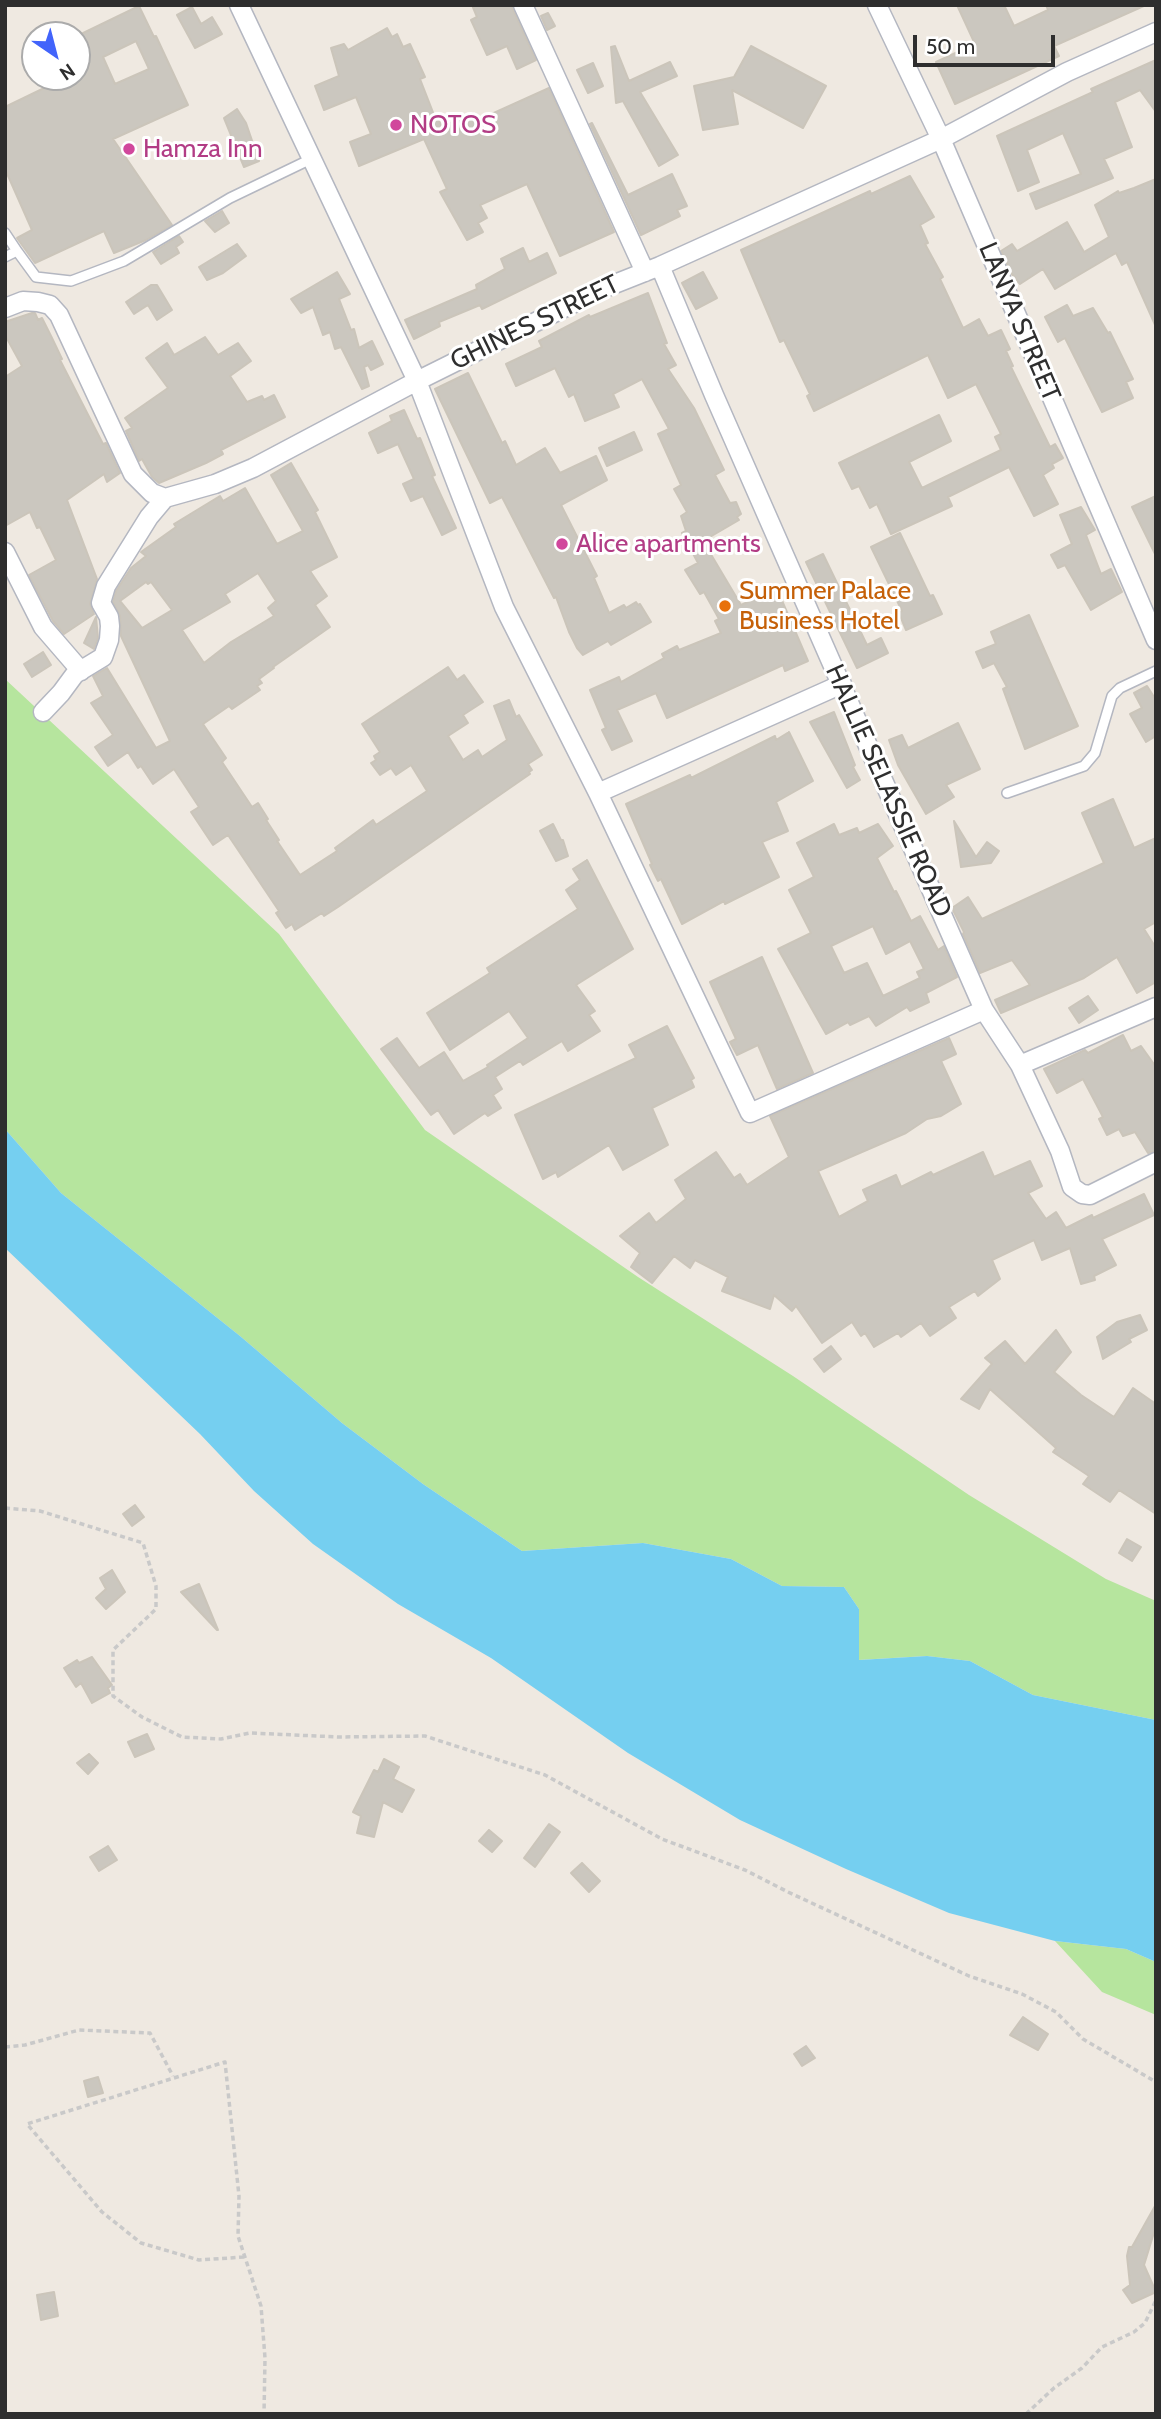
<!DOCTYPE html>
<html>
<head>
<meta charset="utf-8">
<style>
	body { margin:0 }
	#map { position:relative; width:1161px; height:2419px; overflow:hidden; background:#efe9e1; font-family:Cabin,sans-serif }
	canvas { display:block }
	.frame { position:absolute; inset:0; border:7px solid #2e2e2e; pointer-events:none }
	.north { position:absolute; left:21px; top:21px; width:70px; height:70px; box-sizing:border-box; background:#fff; border:2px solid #ababab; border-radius:50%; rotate:145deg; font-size:19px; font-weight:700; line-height:28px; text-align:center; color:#2e2e2e }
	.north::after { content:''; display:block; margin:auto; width:24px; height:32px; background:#4264fb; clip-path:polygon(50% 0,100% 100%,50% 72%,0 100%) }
	.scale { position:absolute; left:913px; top:35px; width:142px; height:32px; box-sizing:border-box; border:4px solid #2e2e2e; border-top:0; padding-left:9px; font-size:21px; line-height:24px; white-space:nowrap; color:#2e2e2e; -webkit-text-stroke:5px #fff; paint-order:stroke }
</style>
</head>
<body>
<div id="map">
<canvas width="1161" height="2419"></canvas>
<div class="frame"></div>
<div class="north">N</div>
<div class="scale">50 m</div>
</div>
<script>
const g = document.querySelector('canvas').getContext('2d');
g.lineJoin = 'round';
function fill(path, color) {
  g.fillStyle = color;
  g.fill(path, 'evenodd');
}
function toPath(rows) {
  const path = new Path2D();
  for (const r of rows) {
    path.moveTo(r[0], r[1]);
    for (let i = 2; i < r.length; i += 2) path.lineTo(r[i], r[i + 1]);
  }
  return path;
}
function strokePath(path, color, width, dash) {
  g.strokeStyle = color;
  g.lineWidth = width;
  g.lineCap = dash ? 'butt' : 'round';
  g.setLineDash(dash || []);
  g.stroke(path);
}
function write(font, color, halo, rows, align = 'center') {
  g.font = font + ' Cabin,sans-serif';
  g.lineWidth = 6;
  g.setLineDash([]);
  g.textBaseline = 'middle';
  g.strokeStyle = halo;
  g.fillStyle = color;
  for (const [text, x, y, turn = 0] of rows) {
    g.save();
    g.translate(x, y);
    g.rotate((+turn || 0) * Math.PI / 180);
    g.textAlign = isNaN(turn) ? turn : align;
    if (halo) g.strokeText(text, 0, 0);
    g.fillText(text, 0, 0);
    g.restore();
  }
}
fill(toPath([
	[5,679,279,934,425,1130,638,1277,793,1376,969,1495,1106,1579,1156,1601,1156,1720,1033,1695,970,1661,927,1656,858,1660,859,1609,844,1587,782,1586,731,1559,643,1543,522,1551,423,1484,342,1423,240,1336,61,1193,5,1129],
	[1055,1941,1126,1949,1156,1962,1156,2015,1102,1992]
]), '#b6e59e');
fill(toPath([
	[5,1129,61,1193,240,1336,342,1423,423,1484,522,1551,643,1543,731,1559,782,1586,844,1587,859,1609,859,1660,927,1656,970,1661,1033,1695,1156,1720,1156,1962,1126,1949,1055,1941,949,1913,846,1869,740,1820,628,1753,491,1658,398,1604,313,1544,254,1491,200,1434,5,1248]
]), '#75cff0');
const building = toPath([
	[472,5,511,5,536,60,517,69,507,46,487,55,471,20,477,17,472,5],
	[957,5,1004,5,1014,26,1048,10,1046,5,1146,5,1054,46,1059,56,955,104,936,62,975,44,957,5],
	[139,6,154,37,156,36,188,105,113,139,172,225,146,240,114,253,104,231,35,263,17,238,32,230,5,169,5,107,67,77,77,77,77,73,82,70,77,58,77,36,139,6],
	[136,41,149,69,115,84,103,57,136,41],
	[192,7,201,24,212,17,222,34,195,48,177,15,192,7],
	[548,13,555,26,547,30,541,16,548,13],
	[387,28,392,37,397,34,403,47,410,44,425,77,420,79,436,120,438,119,442,127,473,113,476,121,549,88,614,232,560,256,527,184,480,205,487,218,478,223,483,232,467,240,440,192,447,189,424,139,359,166,350,142,371,134,356,97,324,110,315,86,339,76,331,48,344,44,348,50,387,28],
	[615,46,629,81,670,62,677,76,640,92,678,155,659,166,623,101,616,103,611,47,615,46],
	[751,46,826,86,803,128,732,90,738,124,703,130,694,86,734,77,751,46],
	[1156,60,1156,112,1140,90,1115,102,1132,147,1104,159,1113,178,1036,209,1030,194,1081,174,1063,133,1027,150,1039,182,1018,191,997,136,1093,92,1091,89,1156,60],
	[593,63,603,86,588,93,577,70,593,63],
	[237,109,246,123,259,161,244,167,224,118,237,109],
	[592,123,628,195,672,174,687,206,677,210,680,216,641,235,590,124,592,123],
	[910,176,934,217,920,225,928,243,925,244,943,277,940,279,963,328,979,319,988,336,1001,330,1010,349,1006,351,1013,366,1011,367,1050,447,1055,444,1063,458,1052,464,1054,468,1043,475,1058,504,1034,516,1009,467,948,497,952,506,891,534,877,504,870,508,859,486,852,489,839,463,939,415,951,441,909,462,922,488,1001,450,995,437,1001,434,976,384,948,398,928,355,814,411,807,396,810,394,784,340,780,342,741,250,870,191,871,194,910,176],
	[1156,179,1156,327,1127,262,1122,265,1116,253,1055,289,1043,269,1020,284,1011,273,1001,251,1012,244,1017,251,1067,222,1084,252,1109,237,1095,205,1118,191,1119,193,1134,188,1156,179],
	[222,211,229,223,215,232,205,221,222,211],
	[179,236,183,242,176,247,179,253,161,264,153,252,179,236],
	[237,244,246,256,223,273,207,280,199,267,237,244],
	[523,248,529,262,547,253,556,273,482,309,480,305,439,322,440,326,414,339,405,320,477,289,476,285,505,269,501,259,523,248],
	[337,272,350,294,339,299,351,330,354,329,359,348,372,341,383,364,371,370,368,365,364,367,369,386,362,389,341,347,335,349,330,332,323,335,313,307,301,313,291,299,337,272],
	[703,272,717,298,696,309,682,283,703,272],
	[151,285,157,285,172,310,157,320,148,305,134,314,126,302,151,285],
	[648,293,667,343,664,344,676,365,668,369,694,408,724,470,715,475,730,503,736,502,741,514,737,517,739,520,703,541,741,605,777,589,808,661,785,671,783,665,667,718,656,693,617,710,632,741,612,750,602,730,606,728,590,690,619,677,621,682,664,658,662,654,677,646,679,650,721,633,715,621,719,619,704,592,700,594,685,570,698,563,682,533,686,531,681,516,687,512,674,489,681,485,658,434,669,429,642,379,613,394,619,407,585,421,574,394,569,397,555,368,516,386,506,364,542,347,539,341,589,315,590,317,648,293],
	[1067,305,1073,316,1093,308,1108,333,1110,332,1133,379,1126,382,1133,398,1102,412,1065,338,1058,342,1045,317,1067,305],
	[32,313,35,313,38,320,42,318,52,338,62,359,60,360,103,444,106,443,120,473,107,482,104,474,67,500,97,579,90,604,94,614,64,634,53,621,29,575,56,560,40,527,37,528,30,512,5,526,5,377,22,366,5,335,5,322,32,313],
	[205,337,218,355,238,343,251,361,230,376,247,402,262,396,264,400,274,395,285,417,221,450,223,454,206,463,159,483,152,477,142,459,139,461,126,431,132,428,125,418,168,388,146,358,167,343,174,355,205,337],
	[468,373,502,443,505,441,516,465,545,448,560,473,596,456,607,480,561,505,597,576,594,578,609,613,624,605,626,608,636,602,638,605,640,604,651,622,611,645,608,641,583,655,577,648,569,632,556,597,554,598,502,497,490,503,435,389,468,373],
	[404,410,417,439,420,438,435,475,432,476,456,528,442,535,423,496,411,501,403,484,414,479,398,444,378,453,369,433,392,421,390,416,404,410],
	[634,432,642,450,607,466,599,448,634,432],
	[291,463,318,510,315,512,337,557,310,571,327,596,315,605,330,627,273,667,274,668,259,679,262,683,257,686,260,690,232,709,229,706,203,724,226,758,222,762,252,807,258,803,268,819,266,820,279,840,277,841,300,875,337,851,335,848,373,820,376,825,427,791,411,765,396,775,391,768,380,775,371,763,376,760,374,756,380,752,362,724,448,667,457,680,464,675,483,702,463,715,468,723,448,736,463,760,478,750,482,757,507,740,494,706,509,700,516,717,519,715,542,755,528,764,532,770,529,772,530,774,338,907,324,916,322,913,295,930,292,924,286,928,276,913,279,911,228,835,213,845,191,812,199,807,174,769,153,784,141,766,138,768,128,752,108,766,95,747,113,735,91,703,103,696,93,676,107,668,156,748,170,741,121,636,120,616,113,602,116,591,131,568,146,556,141,552,176,527,174,524,220,496,223,501,245,488,277,544,303,531,271,475,291,463],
	[258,573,276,601,268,608,274,616,231,642,204,663,182,630,230,602,225,594,258,573],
	[146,582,148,584,151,582,172,610,142,628,120,601,146,582],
	[1156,496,1156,556,1132,507,1156,496],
	[1081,507,1095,530,1086,535,1101,574,1111,569,1122,592,1091,610,1065,565,1058,568,1051,555,1072,544,1060,515,1081,507],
	[900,533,930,596,933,595,942,614,906,630,899,613,902,611,871,547,900,533],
	[823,554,867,645,881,638,888,653,857,668,806,562,823,554],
	[1029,615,1078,726,1025,749,1003,689,1007,687,994,663,983,668,976,652,996,644,991,632,1029,615],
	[96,617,98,638,94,649,84,643,96,617],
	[43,652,51,665,32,677,24,664,43,652],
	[1147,686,1156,700,1156,736,1146,742,1130,714,1142,708,1134,693,1147,686],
	[834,712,855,765,853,767,860,780,847,788,810,722,834,712],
	[958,723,980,769,946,785,954,797,926,814,898,765,889,740,902,735,908,748,958,723],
	[789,732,813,781,776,802,788,831,762,842,779,877,725,904,724,901,682,924,661,879,658,881,650,865,652,864,626,804,690,775,691,778,775,736,776,740,789,732],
	[1113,799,1134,848,1156,838,1156,922,1144,929,1156,948,1156,982,1137,993,1117,957,1084,978,1001,1013,995,1000,1030,985,1012,960,980,973,963,934,964,932,952,908,968,897,982,919,1104,863,1082,813,1113,799],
	[954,821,976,857,987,842,999,851,991,863,961,867,954,821],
	[553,824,561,840,563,840,568,856,556,861,540,831,553,824],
	[834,824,839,835,857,828,859,833,878,824,893,846,877,858,894,892,896,891,911,921,920,916,938,950,944,946,957,977,926,993,929,1002,910,1011,907,1007,876,1026,869,1016,850,1025,848,1022,826,1034,778,949,811,933,789,890,814,877,797,843,834,824],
	[873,926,886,954,910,941,924,969,917,972,920,978,883,996,867,963,844,973,831,946,873,926],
	[587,860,633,949,576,985,595,1011,589,1015,600,1031,568,1051,562,1041,523,1065,520,1061,495,1077,502,1089,493,1095,501,1108,488,1116,485,1113,454,1134,438,1110,431,1115,381,1049,397,1038,419,1068,444,1052,463,1081,488,1067,487,1065,528,1038,509,1011,450,1050,427,1013,490,973,487,968,578,909,566,890,580,880,573,869,587,860],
	[762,957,813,1073,777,1089,758,1045,737,1055,730,1042,736,1039,710,982,762,957],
	[1088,996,1098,1010,1079,1023,1069,1008,1088,996],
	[667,1026,694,1078,691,1080,694,1087,652,1108,668,1145,623,1170,609,1145,558,1177,556,1172,543,1179,515,1115,636,1058,629,1045,667,1026],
	[1123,1035,1131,1051,1141,1046,1156,1067,1156,1151,1148,1153,1135,1132,1123,1136,1119,1129,1107,1135,1099,1119,1103,1117,1083,1079,1057,1093,1044,1069,1085,1050,1088,1053,1123,1035],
	[949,1038,956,1054,941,1061,961,1104,941,1116,927,1119,906,1133,818,1171,839,1217,868,1201,863,1190,896,1175,901,1187,931,1172,933,1175,983,1152,994,1177,1030,1161,1042,1186,1028,1193,1046,1219,1056,1212,1066,1228,1092,1215,1093,1218,1144,1194,1154,1215,1102,1239,1116,1265,1094,1276,1095,1280,1081,1284,1070,1248,1042,1260,1034,1240,992,1260,1000,1279,978,1296,975,1291,949,1307,956,1318,930,1336,921,1323,901,1337,898,1333,874,1347,865,1333,861,1336,852,1322,822,1343,796,1306,792,1311,774,1295,770,1309,722,1291,728,1277,695,1260,690,1268,674,1256,652,1283,631,1267,640,1253,620,1236,649,1213,656,1223,686,1199,675,1180,716,1152,734,1178,740,1174,747,1185,789,1157,770,1116,949,1038],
	[1140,1315,1147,1330,1129,1339,1131,1342,1103,1359,1097,1337,1117,1322,1140,1315],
	[1056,1330,1071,1352,1054,1372,1081,1395,1114,1417,1133,1388,1156,1404,1156,1514,1119,1490,1110,1502,1083,1484,1089,1476,1053,1452,1056,1448,990,1389,979,1409,961,1399,992,1364,985,1358,1005,1341,1025,1364,1056,1330],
	[831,1346,841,1359,824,1372,814,1359,831,1346],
	[135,1505,144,1517,132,1526,123,1514,135,1505],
	[1127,1539,1141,1547,1132,1561,1119,1553,1127,1539],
	[112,1570,125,1592,106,1609,96,1598,106,1589,100,1578,112,1570],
	[199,1584,218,1630,217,1630,181,1592,199,1584],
	[92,1657,112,1685,108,1688,110,1693,92,1703,81,1683,76,1687,64,1668,77,1660,79,1663,92,1657],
	[147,1734,154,1749,135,1757,128,1742,147,1734],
	[89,1754,98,1763,88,1774,77,1763,89,1754],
	[384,1759,399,1767,393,1779,414,1790,402,1812,383,1802,374,1837,357,1833,361,1816,353,1812,374,1770,378,1772,384,1759],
	[549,1824,560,1832,535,1867,524,1858,549,1824],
	[489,1830,502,1841,492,1852,479,1841,489,1830],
	[108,1846,117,1860,99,1871,90,1857,108,1846],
	[582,1863,600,1881,589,1892,571,1873,582,1863],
	[1023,2017,1048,2034,1038,2050,1010,2035,1023,2017],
	[806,2046,815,2058,802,2066,794,2054,806,2046],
	[98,2077,103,2093,88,2097,84,2081,98,2077],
	[1155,2206,1156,2226,1144,2265,1156,2292,1132,2303,1123,2290,1130,2285,1127,2256,1129,2247,1132,2247,1155,2206],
	[54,2292,58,2316,41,2320,37,2295,54,2292]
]);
fill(building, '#cbc7bf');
strokePath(building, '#cbc5ba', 2);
const lane = toPath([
	[5,233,17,251,5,257],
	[17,251,36,277,71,281,124,261,230,198,311,159],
	[1007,793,1084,766,1095,753,1112,696,1120,688,1156,671]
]);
const street = toPath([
	[239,5,417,381,504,607,598,793,750,1113,984,1010],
	[523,5,645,272],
	[877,5,941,139,1156,640],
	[660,266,714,395,984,1010,1020,1065,1060,1151,1072,1187,1082,1194,1090,1195,1156,1162],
	[5,308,23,301,38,302,50,305,59,315,133,474,152,493,165,498,215,484,253,468,417,381,602,289,660,266,941,139,1067,72,1156,32],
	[5,552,43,627,81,671],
	[43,712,61,693,75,674,103,657,109,640,110,626,109,617,101,603,106,586,149,517,165,498],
	[598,793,842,684],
	[1020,1065,1156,1007]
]);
strokePath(lane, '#b4b7c1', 12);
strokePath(street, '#b4b7c1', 21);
strokePath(toPath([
	[5,1508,40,1511,143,1543,156,1586,156,1609,113,1650,113,1696,142,1717,182,1737,221,1739,250,1733,339,1737,425,1736,545,1775,662,1839,745,1870,788,1892,969,1976,1022,1994,1056,2012,1083,2039,1156,2082],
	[5,2047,25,2045,79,2030,150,2033,173,2076],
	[244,2257,199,2260,141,2243,102,2212,27,2124,225,2062,239,2196,238,2236,261,2306,265,2358,264,2414],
	[1026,2414,1054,2388,1082,2368,1102,2347,1134,2332,1145,2323,1156,2300]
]), '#c9c9c9', 3.5, [5, 3.5]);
strokePath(lane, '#fff', 9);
strokePath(street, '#fff', 18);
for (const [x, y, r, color] of [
	[396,125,7,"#d1479c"],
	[129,149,7,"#d1479c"],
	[562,544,7,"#d1479c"],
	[725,606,7,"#e8710a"]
]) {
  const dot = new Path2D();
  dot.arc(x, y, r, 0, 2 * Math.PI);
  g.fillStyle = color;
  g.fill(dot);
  strokePath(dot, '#fff', 2.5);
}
write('26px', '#b23c85', '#fff', [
	["NOTOS",410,125],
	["Hamza Inn",143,149],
	["Alice apartments",576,544]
], 'left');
write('26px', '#2e2e2e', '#fff', [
	["LANYA STREET",1019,322,67],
	["GHINES STREET",535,323,-26],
	["HALLIE SELASSIE ROAD",888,791,66]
]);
write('26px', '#c56008', '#fff', [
	["Summer Palace",739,591],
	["Business Hotel",739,621]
], 'left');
</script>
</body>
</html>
